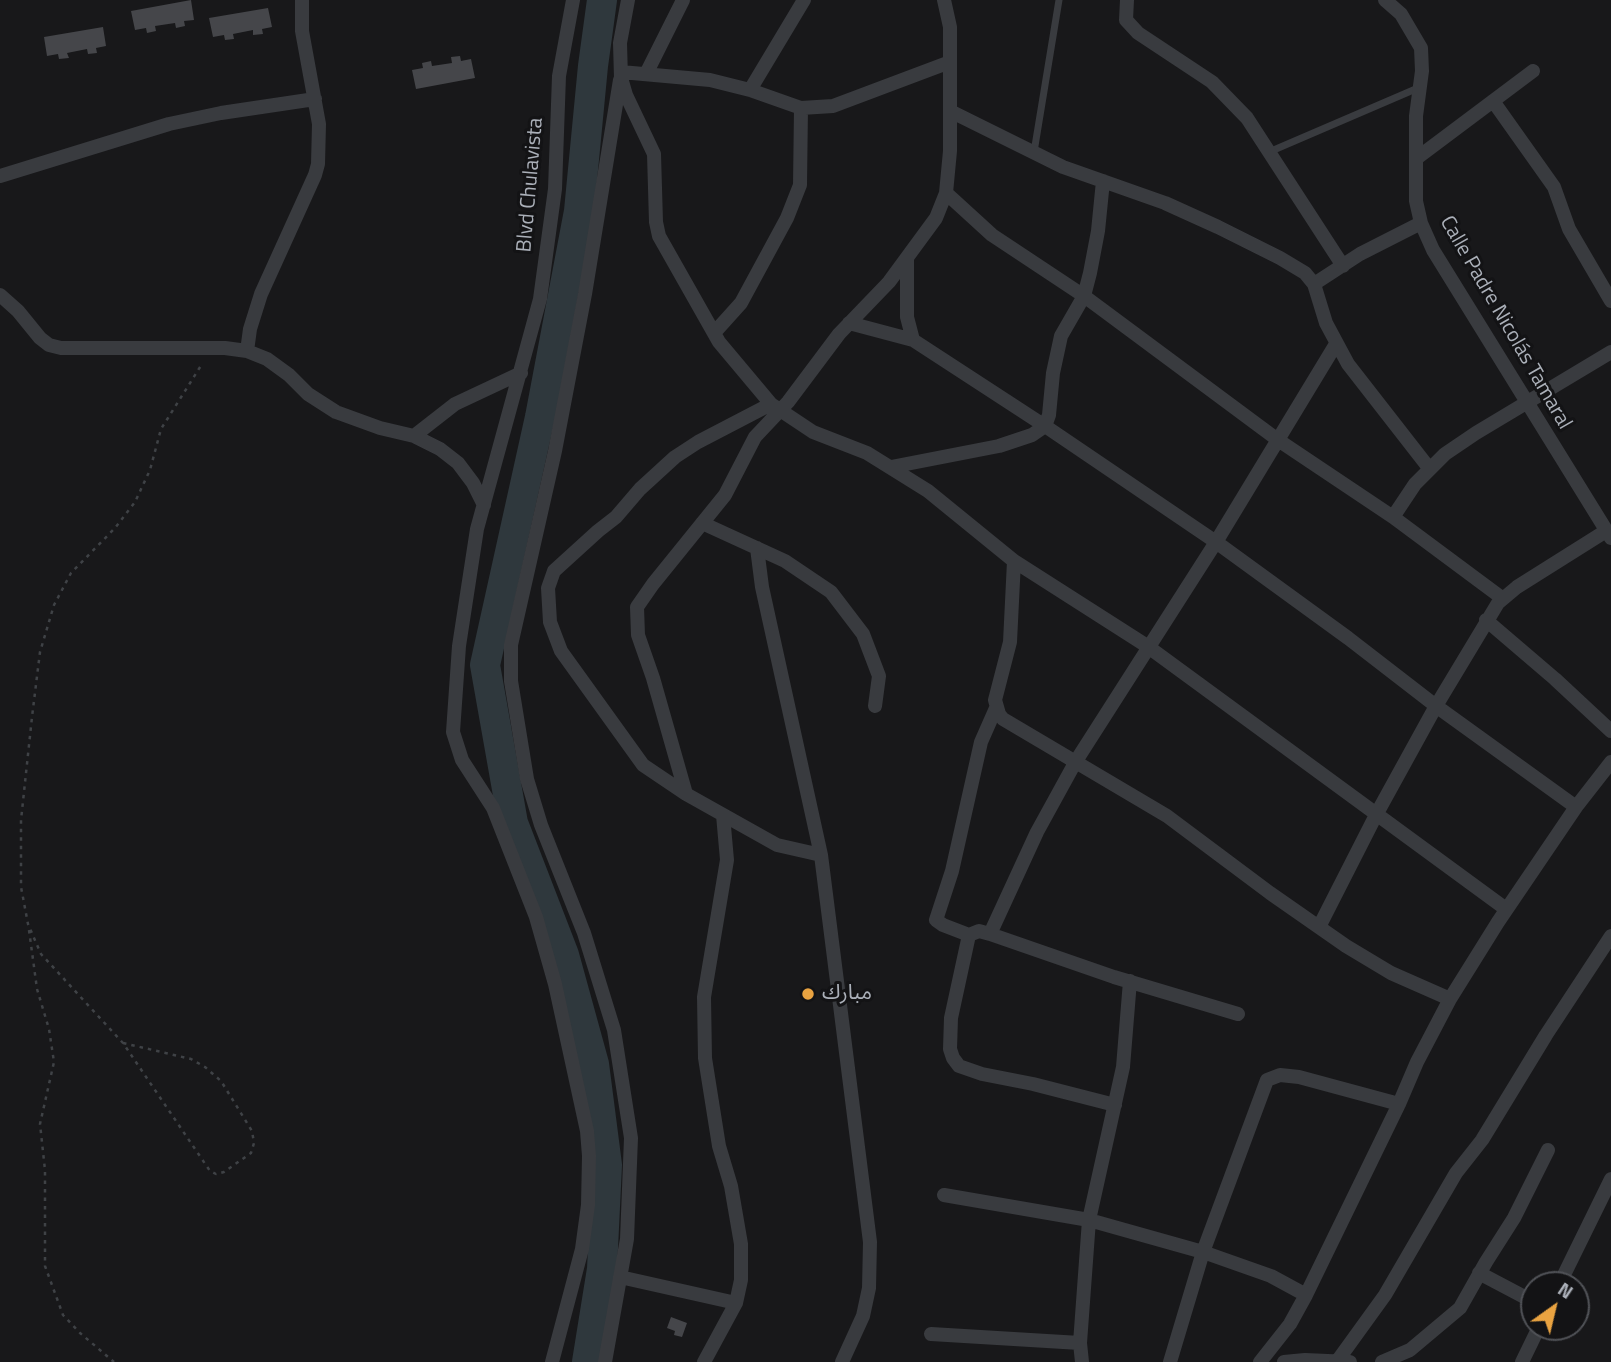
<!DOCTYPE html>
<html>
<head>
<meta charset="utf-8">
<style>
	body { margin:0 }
	#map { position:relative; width:1611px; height:1362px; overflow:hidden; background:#18181a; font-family:"Titillium Web",sans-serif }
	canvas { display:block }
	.north { position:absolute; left:1520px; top:1271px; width:70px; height:70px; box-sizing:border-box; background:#131315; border:2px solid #505257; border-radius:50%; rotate:34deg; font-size:19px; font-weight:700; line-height:28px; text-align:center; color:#abb0b9 }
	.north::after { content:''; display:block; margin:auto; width:24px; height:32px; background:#e9a341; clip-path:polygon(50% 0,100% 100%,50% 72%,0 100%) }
</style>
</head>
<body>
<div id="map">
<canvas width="1611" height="1362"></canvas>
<div class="north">N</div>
</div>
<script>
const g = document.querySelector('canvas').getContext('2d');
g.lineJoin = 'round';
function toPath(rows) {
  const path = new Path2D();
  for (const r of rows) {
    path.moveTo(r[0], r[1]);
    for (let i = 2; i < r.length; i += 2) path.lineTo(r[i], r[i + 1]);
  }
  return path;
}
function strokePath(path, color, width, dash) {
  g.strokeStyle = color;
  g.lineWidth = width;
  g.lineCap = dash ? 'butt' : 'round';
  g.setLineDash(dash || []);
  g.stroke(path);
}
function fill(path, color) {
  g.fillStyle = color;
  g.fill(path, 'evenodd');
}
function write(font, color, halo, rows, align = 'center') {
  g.font = font + ' "Titillium Web","Noto Sans Arabic",sans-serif';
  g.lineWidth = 6;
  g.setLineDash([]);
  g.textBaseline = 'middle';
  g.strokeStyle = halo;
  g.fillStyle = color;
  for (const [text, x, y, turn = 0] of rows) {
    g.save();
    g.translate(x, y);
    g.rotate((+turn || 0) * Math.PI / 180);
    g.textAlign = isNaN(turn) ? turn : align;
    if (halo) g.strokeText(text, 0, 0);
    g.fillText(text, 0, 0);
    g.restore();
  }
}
strokePath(toPath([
	[587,1362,602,1269,607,1165,594,1064,564,955,513,823,485,665,540,417,579,211,593,66,602,0]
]), '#2f383d', 30);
fill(toPath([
	[191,0,194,20,184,21,185,26,176,28,175,23,155,26,156,31,147,33,146,28,135,30,131,11],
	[268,8,272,27,262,29,263,34,253,35,253,30,233,34,234,39,225,40,224,35,213,37,209,18],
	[103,27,106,46,96,48,97,53,88,54,87,49,67,53,69,58,59,59,58,54,47,56,44,37],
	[460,56,461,61,471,59,475,78,416,89,412,70,423,68,422,63,431,61,432,66,452,63,451,57],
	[671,1317,687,1323,682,1337,674,1335,675,1331,667,1328]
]), '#45464a');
strokePath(toPath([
	[29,930,37,989,49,1029,54,1062,40,1124,45,1170,45,1266,63,1315,80,1333,114,1362],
	[123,1043,191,1059,205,1067,221,1081,252,1131,254,1143,251,1153,224,1172,216,1174,210,1171,123,1043,41,954,28,924,21,887,21,820,32,717,40,652,54,605,71,573,115,528,135,502,150,470,161,429,202,364]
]), '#3f4246', 2.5, [3.5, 5]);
strokePath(toPath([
	[1034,152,1059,0],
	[1269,152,1418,88]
]), '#393b3f', 7);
strokePath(toPath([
	[628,0,620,43,621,78,626,95,654,154,656,222,659,236,719,342,771,404,813,432,867,453,928,491,1014,561,1147,646,1506,909],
	[1127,0,1126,20,1138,33,1212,82,1247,118,1343,266],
	[1385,0,1401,14,1421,48,1422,71,1416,116,1416,201,1421,223,1433,250,1611,538],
	[621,72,710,80,750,90,801,108,833,106,950,62],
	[646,74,683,0],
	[750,90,804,0],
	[1493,101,1554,187,1569,229,1611,301],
	[950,111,1063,167,1165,203,1218,227,1280,258,1305,273,1314,284,1326,323,1348,364,1429,468],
	[1417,158,1533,71],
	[0,176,169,124,221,113,315,99],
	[946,193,992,235,1084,296,1278,440,1393,517,1502,598],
	[907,258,907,317,913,340],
	[1314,284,1360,254,1421,223],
	[0,295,18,311,40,338,49,345,61,348,225,348,247,351,267,359,289,375,308,394,336,412,380,428,414,436,440,449,458,463,473,483,484,505],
	[849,323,913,340,1045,426,1216,542,1348,638,1436,706,1576,807],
	[714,333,741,303,787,218,800,185,801,108],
	[247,351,250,329,261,294,315,175,318,164,319,124,302,31,302,0],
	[771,404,698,442,675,457,640,489,616,517,598,531,554,571,548,588,550,622,561,651,643,765,686,794,777,845,821,855],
	[414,436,455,404,521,373],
	[891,467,999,446,1032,435,1045,426,1049,415,1053,373,1061,336,1084,296,1090,273,1098,231,1103,181],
	[1393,517,1415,484,1445,454,1476,433,1611,352],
	[702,523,785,561,831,592,863,634,879,676,875,706],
	[757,548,762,587,821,855,870,1242,869,1288,863,1316,842,1362],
	[1014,561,1010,642,995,700,999,714,1003,719,1167,816,1270,893,1346,946,1391,973,1450,999],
	[1486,620,1555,679,1611,731],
	[686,794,653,678,638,635,637,607,653,584,725,495,755,437,788,402,839,334,889,282,936,218,946,193,950,151,950,27,944,0],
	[1319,927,1376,815,1436,706,1498,603,1517,587,1606,531],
	[990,934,1037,832,1076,761,1216,542,1336,344],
	[969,935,943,925,936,920,952,871,981,742,996,708],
	[1115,1105,1033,1084,982,1074,959,1066,953,1058,950,1049,951,1018,969,935,979,931,990,934,1114,977,1238,1014],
	[944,1195,1089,1220,1203,1252,1271,1276,1306,1295],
	[1479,1273,1534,1302],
	[620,1277,736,1303],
	[1559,1285,1611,1179],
	[931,1334,1080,1343],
	[1338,1360,1385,1295,1456,1173,1482,1140,1546,1035,1611,936],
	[552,1362,582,1249,588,1205,589,1156,587,1131,555,984,536,917,493,808,462,760,453,732,459,646,477,529,540,299,555,189,559,76,573,0],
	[605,1362,627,1239,631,1138,614,1030,584,933,541,825,527,779,511,681,511,645,555,451,585,294,620,80],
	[704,1362,736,1303,741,1280,741,1244,731,1186,719,1146,705,1058,704,997,727,860,723,815],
	[1082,1362,1080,1343,1089,1220,1123,1067,1130,981],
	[1170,1362,1203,1252,1267,1080,1280,1075,1299,1077,1399,1104],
	[1260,1362,1290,1324,1306,1295,1399,1104,1417,1062,1450,999,1498,922,1576,807,1611,762],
	[1284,1362,1305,1360,1350,1362],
	[1382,1362,1410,1350,1460,1308,1486,1262,1514,1218,1548,1150],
	[1522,1362,1539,1327]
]), '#393b3f', 14);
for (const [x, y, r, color] of [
	[808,994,7,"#e9a341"]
]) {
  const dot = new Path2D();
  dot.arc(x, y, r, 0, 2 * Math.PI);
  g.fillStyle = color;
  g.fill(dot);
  strokePath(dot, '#131315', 2.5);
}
write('21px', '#abb0b9', '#131315', [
	["Blvd Chulavista",531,185,-85],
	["Calle Padre Nicolás Tamaral",1505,323,60]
]);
write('21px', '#abb0b9', '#131315', [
	["مبارك",822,994]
], 'left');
</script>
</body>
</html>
